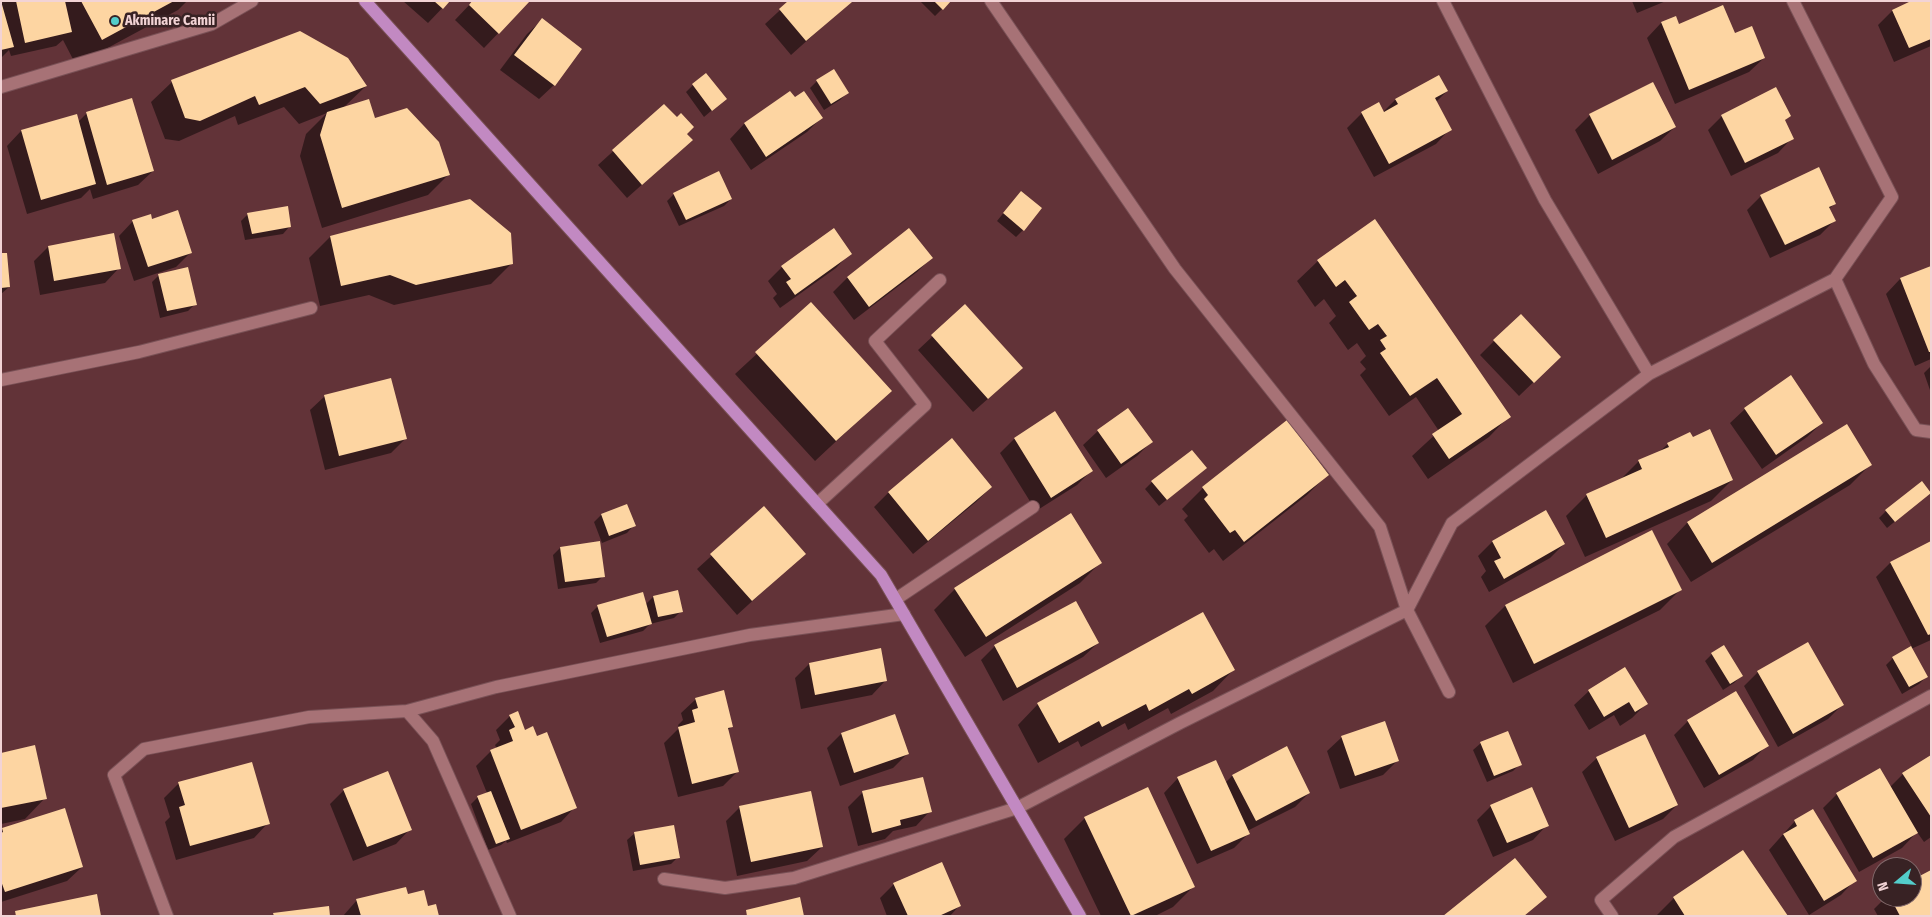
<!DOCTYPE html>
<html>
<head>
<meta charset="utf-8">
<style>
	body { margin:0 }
	#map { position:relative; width:1932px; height:917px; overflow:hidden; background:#623338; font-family:"Fira Sans Condensed",sans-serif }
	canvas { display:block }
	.frame { position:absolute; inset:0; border:2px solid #f2d3d5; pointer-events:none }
	.north { position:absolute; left:1872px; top:857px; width:50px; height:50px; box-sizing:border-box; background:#382224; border:1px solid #82696b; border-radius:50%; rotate:252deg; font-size:14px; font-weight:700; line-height:20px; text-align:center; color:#f2d3d5 }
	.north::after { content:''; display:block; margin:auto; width:18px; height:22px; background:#53cdcb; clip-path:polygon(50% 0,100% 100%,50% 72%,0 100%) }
</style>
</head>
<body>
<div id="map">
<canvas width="1932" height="917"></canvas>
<div class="frame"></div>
<div class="north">N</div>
</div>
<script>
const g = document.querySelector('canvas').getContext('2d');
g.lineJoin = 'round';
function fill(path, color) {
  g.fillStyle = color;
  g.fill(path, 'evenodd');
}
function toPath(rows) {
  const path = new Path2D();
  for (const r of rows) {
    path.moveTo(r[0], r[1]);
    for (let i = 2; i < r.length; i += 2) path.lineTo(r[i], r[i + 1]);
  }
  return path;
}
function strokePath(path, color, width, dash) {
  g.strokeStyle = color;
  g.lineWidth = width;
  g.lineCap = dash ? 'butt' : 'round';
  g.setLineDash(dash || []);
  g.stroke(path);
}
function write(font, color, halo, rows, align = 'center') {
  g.font = font + ' "Fira Sans Condensed",sans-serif';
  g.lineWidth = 5;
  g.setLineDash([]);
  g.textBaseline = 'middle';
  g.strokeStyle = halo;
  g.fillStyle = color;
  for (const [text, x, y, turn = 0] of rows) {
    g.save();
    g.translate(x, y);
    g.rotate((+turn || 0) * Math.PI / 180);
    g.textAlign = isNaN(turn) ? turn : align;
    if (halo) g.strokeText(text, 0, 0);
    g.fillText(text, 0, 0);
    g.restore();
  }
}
fill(toPath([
	[4,1,187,1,178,10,76,65,63,40,56,46,11,56,9,50,1,58,1,3],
	[403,1,449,1,428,23],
	[473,1,529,1,484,48,455,20],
	[790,1,850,2,791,55,765,24],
	[920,1,950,1,935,16],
	[1632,1,1666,1,1637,13],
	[1914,1,1931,1,1931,46,1894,62,1878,25,1892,11],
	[1675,18,1679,26,1735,35,1764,58,1749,72,1675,104,1647,38,1661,23],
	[542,20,581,49,554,85,539,99,500,70,527,34],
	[1439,76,1447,91,1436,102,1450,129,1436,144,1374,177,1347,128,1362,113,1383,112,1395,100],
	[817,81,847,93,840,100,824,110,810,88],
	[172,82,366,86,343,108,374,119,448,175,428,195,322,228,300,156,306,134,327,113,299,124,284,107,238,125,235,116,179,141,165,139,151,102],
	[1652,83,1675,127,1660,141,1598,174,1575,130,1590,115],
	[693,85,725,99,704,117,686,92],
	[790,93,794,99,821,118,807,132,751,170,730,139,744,124],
	[664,105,692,140,627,198,598,165],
	[87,113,153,171,138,185,93,199,90,189,81,198,27,214,7,146,21,131,76,116,78,122],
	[1722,116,1789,116,1784,121,1792,138,1778,153,1731,176,1708,130],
	[674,194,731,199,724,206,679,226,667,201],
	[1761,196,1835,203,1829,209,1835,220,1820,235,1770,258,1747,210],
	[1014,200,1023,230,1016,237,997,221],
	[470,201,512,263,491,284,394,305,369,295,320,306,309,258,330,237],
	[248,214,290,226,283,234,245,240,241,221],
	[152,220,191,252,176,267,134,281,119,236,133,221],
	[1374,221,1509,416,1489,437,1428,479,1412,456,1439,431,1416,397,1389,416,1360,375,1366,369,1360,362,1366,356,1357,343,1348,350,1329,323,1336,316,1324,299,1315,307,1297,281,1318,261],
	[909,230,931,258,917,272,854,320,833,292,847,278],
	[48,247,119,268,105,283,40,295,34,261],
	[850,253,836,268,780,308,773,298,777,294,768,281,782,267],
	[1,255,9,287,1,294],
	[1931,267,1931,359,1915,366,1886,294,1900,279],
	[159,275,195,304,188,311,160,318,152,282],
	[811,304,890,391,815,461,735,374],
	[965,306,1007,382,973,412,918,350],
	[1494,341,1545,371,1519,396,1480,355],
	[1931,366,1931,393,1924,373],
	[325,396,405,439,391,453,325,470,310,410],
	[1128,409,1151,442,1137,456,1106,478,1083,445,1098,431],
	[1745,409,1822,423,1807,437,1762,469,1730,423],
	[1055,413,1091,471,1077,485,1036,511,1000,453,1014,439],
	[1286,422,1328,474,1307,495,1223,561,1214,549,1209,553,1184,520,1188,516,1182,509,1203,488],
	[1846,425,1870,465,1850,485,1691,582,1667,544,1687,523],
	[952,440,991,487,976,502,913,554,874,507,888,493],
	[1668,444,1732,480,1711,501,1585,557,1566,516,1587,495,1621,479,1639,461,1659,452],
	[1205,468,1159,506,1145,489,1152,482],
	[1922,499,1887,528,1879,518,1886,511],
	[626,505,634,525,627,533,602,543,594,522,601,515],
	[764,508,804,554,737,615,697,569],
	[1546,511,1564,544,1550,558,1489,592,1481,577,1486,571,1478,556,1492,542],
	[1651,532,1680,590,1660,610,1513,683,1485,626,1505,606],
	[599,542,603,576,596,583,558,589,553,555,560,548],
	[1931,542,1931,640,1911,649,1926,677,1919,684,1902,694,1886,665,1893,658,1912,647,1876,577,1890,563],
	[1100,563,1080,583,965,657,934,610,955,589],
	[653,597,681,611,674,618,650,624,643,631,600,643,591,613,598,606,645,605],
	[1098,643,1083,657,1003,701,981,660,995,646],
	[1724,647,1741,676,1734,683,1723,690,1705,661,1712,654],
	[809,664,886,680,872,695,801,709,795,678],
	[1233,670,1213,691,1171,714,1168,708,1128,730,1125,723,1081,747,1078,741,1038,763,1018,725,1038,704],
	[1758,672,1842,705,1828,719,1778,747,1744,686],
	[1589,691,1646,704,1632,718,1620,726,1614,715,1589,730,1574,705],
	[696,699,732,726,727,731,737,772,723,786,678,797,664,743,679,728,678,725,683,720,681,713],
	[510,716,525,731,537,738,575,807,561,822,507,843,506,841,501,845,488,850,471,804,478,797,487,793,476,766,491,751,497,749,495,745,500,740,496,730],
	[1688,721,1767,745,1753,760,1704,788,1674,735],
	[841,734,907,754,893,768,840,786,827,748],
	[1342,737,1397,761,1383,775,1340,789,1327,751],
	[1481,743,1520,764,1513,771,1487,782,1473,750],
	[1,754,45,798,25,819,1,824],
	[1931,756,1931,837,1924,842,1917,832,1902,848,1859,872,1823,808,1837,794,1890,787,1903,774],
	[1597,758,1677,805,1663,819,1615,841,1582,772],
	[1232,776,1309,793,1295,807,1247,831,1248,834,1234,848,1197,864,1164,793,1178,778,1225,783],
	[179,783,268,823,254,838,176,860,165,822,170,817,164,798],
	[344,790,410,829,396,844,353,861,330,804],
	[862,793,930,811,916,826,893,831,885,839,858,846,848,807],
	[1491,806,1547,825,1533,840,1493,857,1477,820],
	[740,807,822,847,807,861,737,876,726,821],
	[1085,818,1194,886,1173,907,1155,916,1101,916,1064,839],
	[1795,821,1855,880,1841,895,1809,915,1769,850],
	[2,829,82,867,67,881,1,902],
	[635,833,678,857,671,864,633,871,627,840],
	[1743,851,1787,916,1656,916,1674,898],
	[1912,882,1931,916,1878,916,1874,909,1886,897,1912,897],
	[894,884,959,906,950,916,887,916,880,898],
	[407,895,438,916,343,916,357,900]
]), '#0007');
fill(toPath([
	[1,1,14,47,1,50],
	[16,1,65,1,72,32,25,43],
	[81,1,174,1,102,40],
	[434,1,450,1,443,9],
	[472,1,530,1,499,34,469,5],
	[788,1,851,1,852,2,806,41,779,9],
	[934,1,951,1,943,10],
	[1911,1,1931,1,1931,39,1909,48,1892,10],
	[1723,5,1735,33,1752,26,1765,58,1689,90,1661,22,1676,16,1679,24],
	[542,18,582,49,555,86,514,55],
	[300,31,348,58,367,86,320,104,305,87,259,105,255,96,200,121,185,118,171,80],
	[834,69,849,93,831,104,816,80],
	[706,73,727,99,712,111,692,84],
	[1439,75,1448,91,1435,98,1452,130,1389,164,1361,112,1379,102,1384,112,1398,104,1395,99],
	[1653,82,1676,127,1612,160,1589,114],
	[1776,87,1791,116,1785,120,1794,139,1745,163,1721,115],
	[790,91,795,97,804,91,823,118,766,157,744,123],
	[132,98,154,171,107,185,86,112],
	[369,99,375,118,407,108,439,142,450,175,342,208,320,135,327,112],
	[664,104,677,117,681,113,694,127,687,134,693,140,642,185,612,150],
	[77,114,96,184,41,200,21,130],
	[1819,167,1836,204,1829,207,1836,221,1785,245,1760,195],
	[719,171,732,199,686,220,673,193],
	[1021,191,1042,208,1024,231,1003,213],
	[470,199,511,233,513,264,416,285,390,275,341,286,330,236],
	[288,206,291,227,252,234,247,213],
	[178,210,192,253,148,267,132,220,151,214,152,219],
	[1375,219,1511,417,1449,459,1432,434,1462,414,1437,378,1410,396,1380,353,1386,349,1380,340,1387,336,1378,324,1369,330,1349,302,1357,296,1345,280,1336,287,1317,260],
	[834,228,852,254,795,295,786,282,791,279,781,266],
	[909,228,933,258,869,307,847,277],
	[114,233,121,269,54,281,48,246],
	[1,253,7,253,10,287,1,288],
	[1931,266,1931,352,1929,352,1900,278],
	[188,267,197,305,167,311,158,274],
	[811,302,892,391,836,441,755,352],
	[965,304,1023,368,988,399,931,335],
	[1521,314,1561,357,1534,383,1493,340],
	[1791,375,1823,423,1776,455,1744,408],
	[391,378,407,439,339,456,324,395],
	[1128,408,1153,442,1121,464,1097,430],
	[1055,411,1093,471,1051,498,1014,438],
	[1287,420,1329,475,1244,542,1235,530,1230,533,1204,499,1208,495,1202,487],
	[1847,424,1872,465,1712,563,1687,522],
	[1710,429,1733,480,1606,538,1586,494,1642,469,1638,460,1669,447,1667,443,1690,432,1693,437],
	[952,438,992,487,928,541,888,492],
	[1192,450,1207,468,1167,500,1151,481],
	[1922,481,1931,493,1895,522,1885,510],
	[627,504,636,526,609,536,601,514],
	[764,506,806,554,752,601,710,554],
	[1546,510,1565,544,1504,579,1494,561,1501,558,1492,541],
	[1071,513,1102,563,986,637,954,588],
	[1652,530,1682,590,1534,664,1505,605],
	[600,541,605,577,565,582,560,547],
	[1931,541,1931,634,1928,635,1890,562],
	[678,590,683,612,658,617,653,596],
	[643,592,652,624,607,637,597,605],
	[1076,601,1099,643,1017,688,994,645],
	[1203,612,1235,670,1192,694,1189,689,1149,711,1146,704,1102,727,1099,721,1059,743,1037,703],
	[1808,642,1844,705,1793,734,1757,671],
	[1724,645,1743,676,1730,684,1711,653],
	[1911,646,1928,677,1909,687,1892,657],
	[881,648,887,681,815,695,809,663],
	[1625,667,1648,704,1635,712,1629,702,1604,717,1588,690],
	[724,690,733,727,728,728,739,772,692,784,678,727,695,722,692,710,698,708,695,698],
	[1736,691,1769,746,1719,775,1687,720],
	[518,711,525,730,533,726,537,736,547,732,577,808,521,830,490,750,513,741,509,730,515,727,509,715],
	[895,714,909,754,854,773,841,733],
	[1385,721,1399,761,1355,776,1341,736],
	[1508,731,1522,765,1494,776,1480,742],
	[1645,734,1678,805,1629,828,1596,757],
	[35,745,47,799,1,808,1,753],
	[1287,746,1310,793,1256,821,1232,775],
	[1931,755,1931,817,1902,773],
	[1216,760,1250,834,1211,851,1177,777],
	[252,762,270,824,190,846,179,807,185,805,178,782],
	[1880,768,1918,833,1873,858,1836,793],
	[388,771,412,830,367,847,343,789],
	[923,777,932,812,900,820,901,825,872,833,862,791],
	[1148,787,1195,887,1131,916,1084,817],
	[1532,787,1549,826,1507,843,1490,805],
	[491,791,510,839,496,844,477,796],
	[811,791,823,847,751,862,739,806],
	[65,808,83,867,5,892,1,881,1,833,3,832,2,828],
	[1813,809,1857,881,1824,901,1783,834,1797,826,1794,820],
	[674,825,680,858,640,865,634,832],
	[1743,850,1788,916,1685,916,1673,897],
	[1515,858,1547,897,1524,916,1443,916],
	[942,862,961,906,939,916,908,916,893,883],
	[1931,870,1931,916,1900,916,1890,897,1912,897,1912,880],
	[406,887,408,894,424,890,428,906,436,904,439,916,361,916,356,899],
	[97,894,101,916,16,916,15,911],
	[800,897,804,916,747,916,746,910],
	[329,906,330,916,274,916,273,913]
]), '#fdd5a2');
const minor = toPath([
	[991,1,1175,269,1380,527,1407,610,1449,692],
	[1443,1,1545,200,1649,374],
	[1,87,212,24,252,1],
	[1835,279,1874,364,1916,430,1931,432],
	[1,380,139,352,311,308],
	[817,504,925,405,875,341,940,280],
	[896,599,1033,507],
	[407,711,496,687,750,635,904,614],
	[664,879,725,888,794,878,1017,808,1180,723,1407,610,1452,523,1649,374,1835,279,1892,197,1793,1],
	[167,916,114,775,144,749,309,717,407,711,433,741,510,916],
	[1612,916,1601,900,1674,837,1931,696]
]);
const major = toPath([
	[365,1,881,575,1080,916]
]);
strokePath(minor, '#795156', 14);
strokePath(major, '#795156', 14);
strokePath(minor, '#a77276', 12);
strokePath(major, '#c289c2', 12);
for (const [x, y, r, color] of [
	[115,21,5,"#53cdcb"]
]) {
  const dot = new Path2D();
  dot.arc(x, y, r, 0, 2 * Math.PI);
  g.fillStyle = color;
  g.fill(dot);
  strokePath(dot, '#382224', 2);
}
write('bold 14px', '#f2d3d5', '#382224', [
	["Akminare Camii",125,21]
], 'left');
</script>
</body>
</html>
